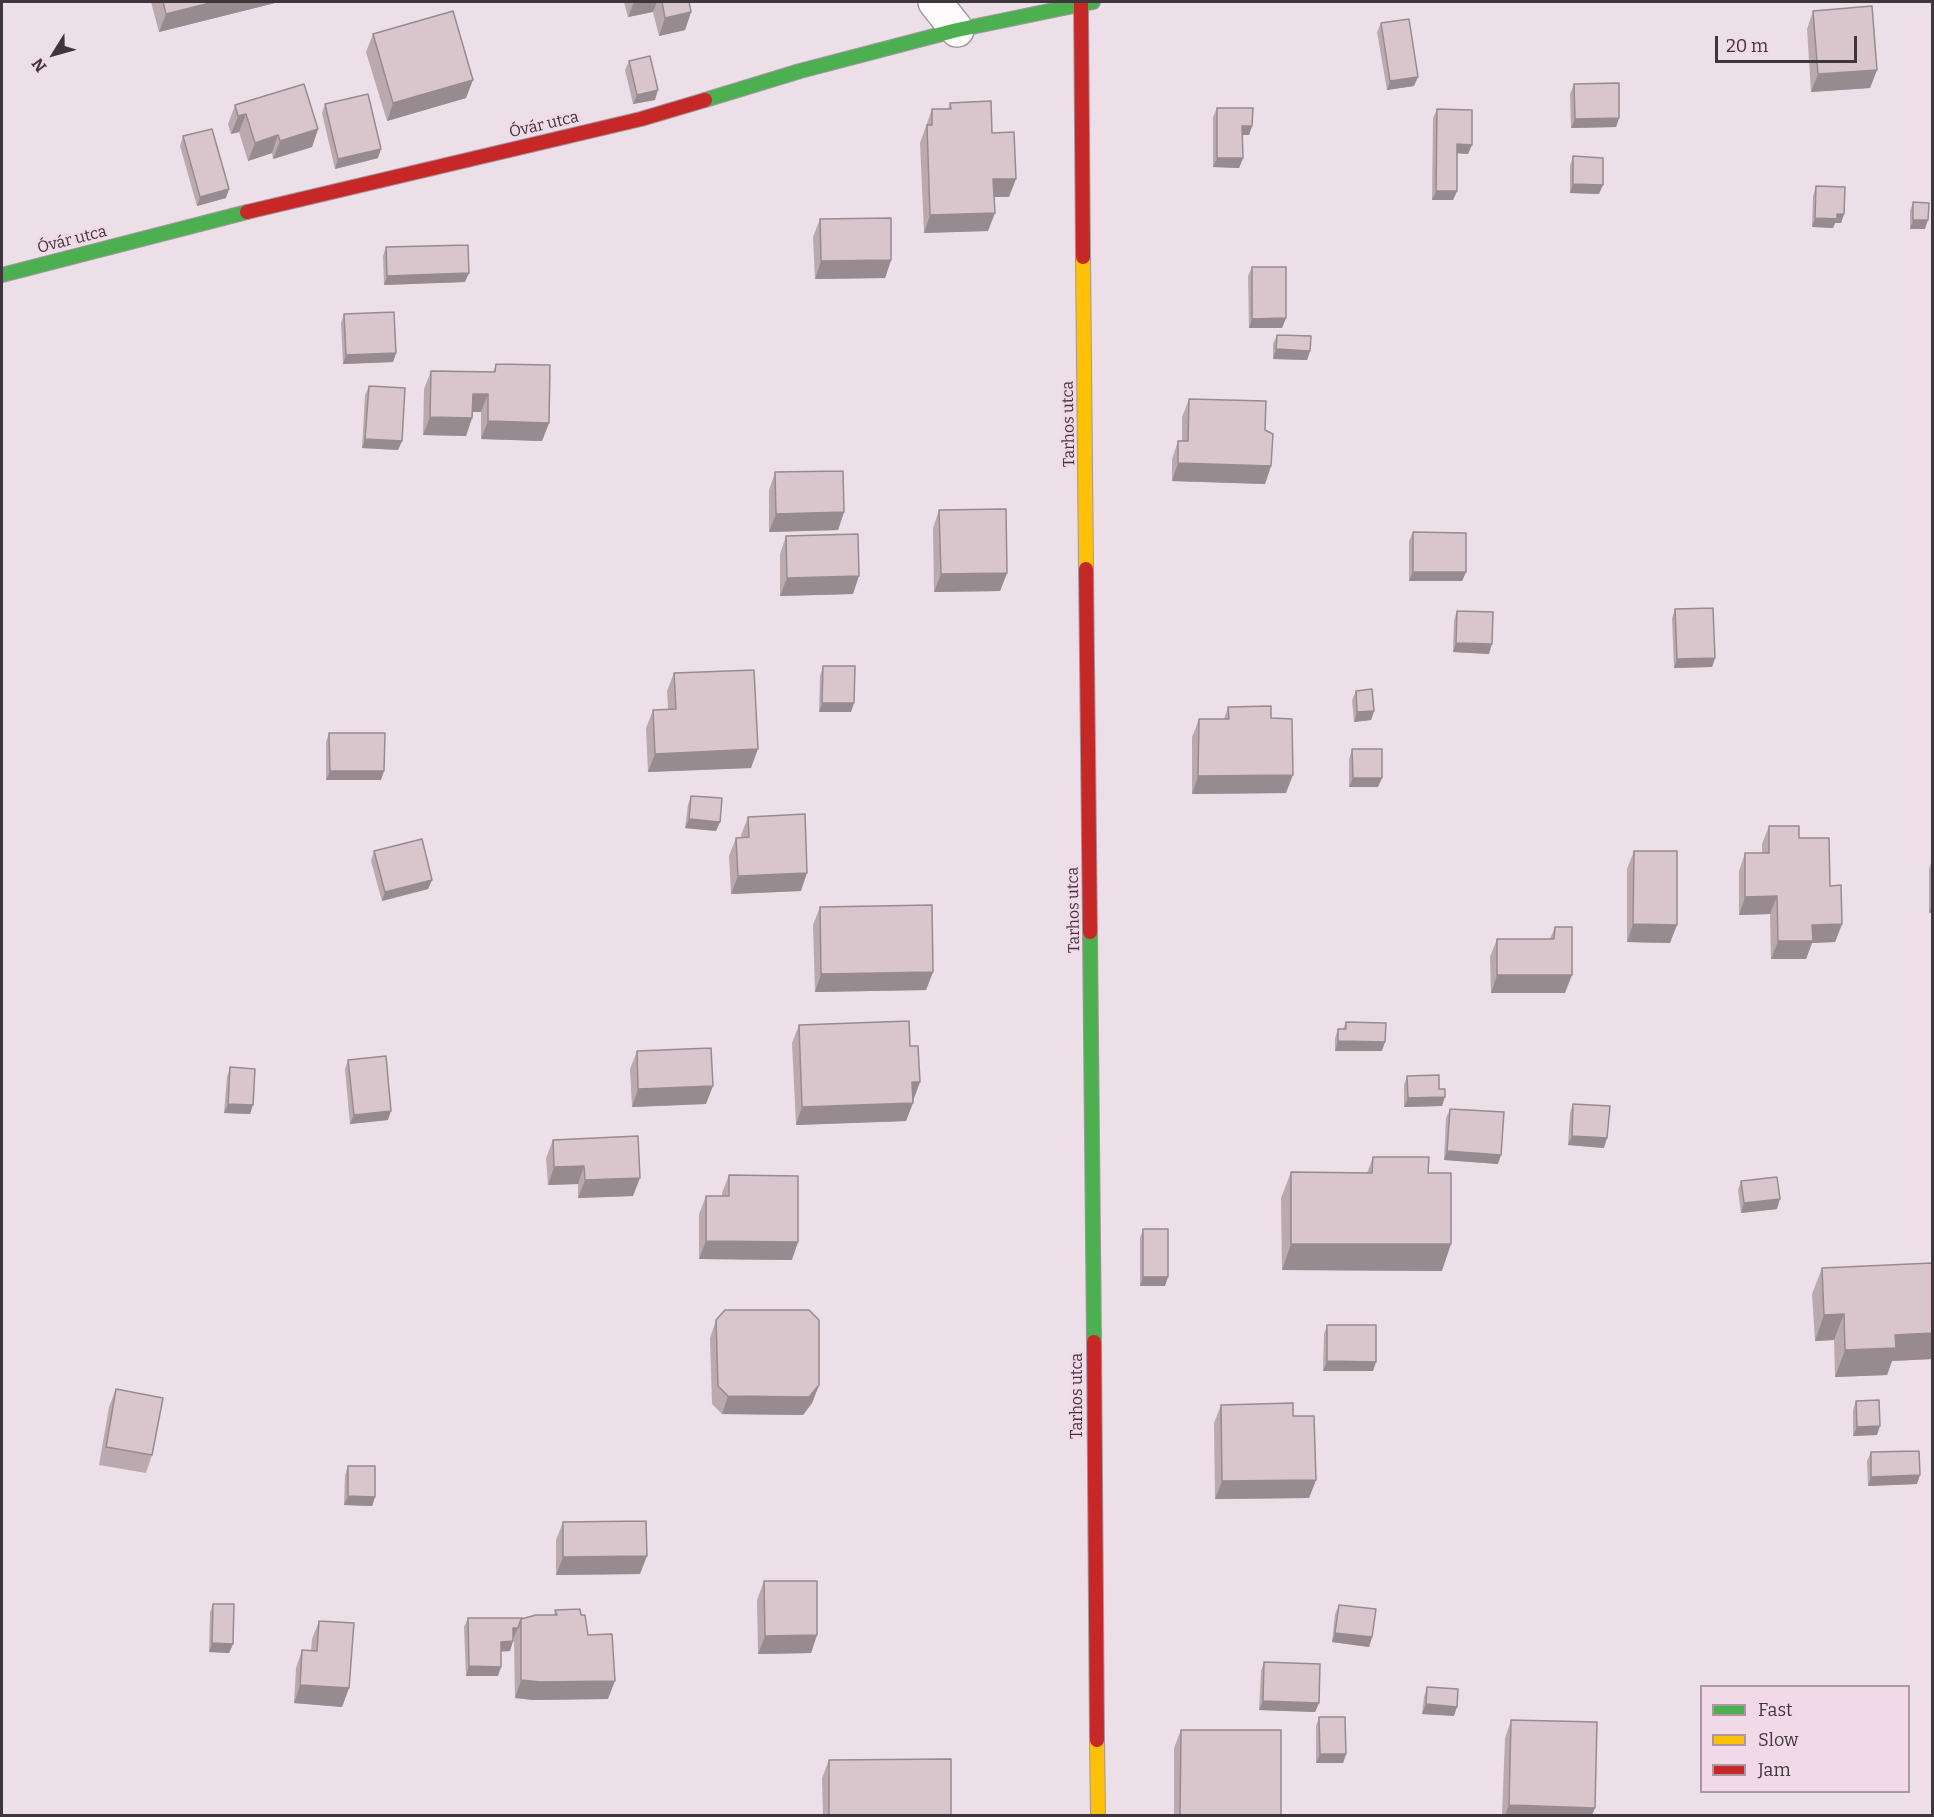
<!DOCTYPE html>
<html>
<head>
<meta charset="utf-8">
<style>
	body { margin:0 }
	#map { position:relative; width:1934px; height:1817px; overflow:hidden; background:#ecdfe7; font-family:Bitter,serif }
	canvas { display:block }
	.frame { position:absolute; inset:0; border:3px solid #3f363c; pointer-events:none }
	.legend { position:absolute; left:1700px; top:1685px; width:210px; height:108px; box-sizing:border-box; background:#f2d9e8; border:2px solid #aa98a3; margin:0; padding:8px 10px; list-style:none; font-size:18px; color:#3f363c }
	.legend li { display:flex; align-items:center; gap:12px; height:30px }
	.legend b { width:30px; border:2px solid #aa98a3 }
	.north { position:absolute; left:24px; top:24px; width:60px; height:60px; -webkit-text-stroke:4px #f2d9e8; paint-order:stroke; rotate:233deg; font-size:16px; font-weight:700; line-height:24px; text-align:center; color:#3f363c }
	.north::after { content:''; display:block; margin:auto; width:21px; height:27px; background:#3f363c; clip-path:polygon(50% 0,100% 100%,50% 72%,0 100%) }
	.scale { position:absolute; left:1715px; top:36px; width:142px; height:27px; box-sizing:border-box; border:3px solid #3f363c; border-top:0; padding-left:8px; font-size:18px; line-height:21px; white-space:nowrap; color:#3f363c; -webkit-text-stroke:4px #f2d9e8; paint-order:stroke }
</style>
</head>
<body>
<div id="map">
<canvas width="1934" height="1817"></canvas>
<div class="frame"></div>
<ul class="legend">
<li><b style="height:8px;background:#4caf50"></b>Fast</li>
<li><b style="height:8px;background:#ffc107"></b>Slow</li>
<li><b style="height:8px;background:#c62828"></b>Jam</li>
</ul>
<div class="north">N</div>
<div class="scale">20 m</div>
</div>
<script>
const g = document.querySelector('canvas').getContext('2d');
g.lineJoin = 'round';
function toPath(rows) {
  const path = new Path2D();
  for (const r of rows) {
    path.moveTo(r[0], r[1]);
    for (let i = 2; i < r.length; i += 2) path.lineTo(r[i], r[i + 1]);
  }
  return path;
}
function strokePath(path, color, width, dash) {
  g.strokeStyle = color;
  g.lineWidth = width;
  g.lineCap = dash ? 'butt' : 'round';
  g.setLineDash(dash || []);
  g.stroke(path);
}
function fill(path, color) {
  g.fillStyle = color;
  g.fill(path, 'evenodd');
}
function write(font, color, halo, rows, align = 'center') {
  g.font = font + ' Bitter,serif';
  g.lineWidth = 5;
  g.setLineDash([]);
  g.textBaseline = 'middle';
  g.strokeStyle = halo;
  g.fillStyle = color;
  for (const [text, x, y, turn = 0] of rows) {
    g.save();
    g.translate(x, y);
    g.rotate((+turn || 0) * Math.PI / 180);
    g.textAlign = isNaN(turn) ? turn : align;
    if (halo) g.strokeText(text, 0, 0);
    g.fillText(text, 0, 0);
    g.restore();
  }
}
const street = toPath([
	[935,2,957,30]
]);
const fast = toPath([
	[705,100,800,71,957,30,1093,2],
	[2,275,247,212],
	[1090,932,1094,1342]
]);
const slow = toPath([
	[1083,257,1086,569],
	[1097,1740,1098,1816]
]);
const jam = toPath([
	[1081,4,1083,257],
	[247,212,641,119,705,100],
	[1086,569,1090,932],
	[1094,1342,1097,1740]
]);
strokePath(street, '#a1989d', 36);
strokePath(fast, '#a1989d', 16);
strokePath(slow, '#a1989d', 16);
strokePath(jam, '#a1989d', 16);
strokePath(street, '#fcfafb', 33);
strokePath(fast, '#4caf50', 14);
strokePath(slow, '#ffc107', 14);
strokePath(jam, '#c62828', 14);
fill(toPath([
	[151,2,279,2,159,32],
	[624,2,689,2,691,12,685,30,659,36,653,12,628,17],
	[1813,11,1877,70,1870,88,1811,92,1807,29],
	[1381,23,1414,86,1387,90,1377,32],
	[373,34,466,98,387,121,366,52],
	[629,61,655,100,633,104,625,70],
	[1574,84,1619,118,1616,127,1571,128,1570,94],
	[950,103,992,133,1009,197,994,197,988,231,924,233,920,143,932,109,948,109],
	[325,104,378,158,335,169,322,113],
	[235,105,318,129,312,147,273,159,272,153,248,161,239,132,231,134,228,124],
	[1217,108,1252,126,1249,135,1243,135,1243,158,1239,168,1213,167,1213,117],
	[1437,109,1468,154,1457,153,1457,191,1453,200,1432,200,1433,118],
	[183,136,226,198,197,206,180,146],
	[1573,156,1599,194,1570,193,1570,166],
	[1816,186,1844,214,1841,223,1835,223,1833,228,1812,227,1813,196],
	[1913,202,1925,229,1910,229,1910,211],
	[820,219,891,260,885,278,815,279,813,237],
	[386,247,465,282,384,285,383,256],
	[1252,267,1286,318,1282,328,1249,328,1248,276],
	[344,314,396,353,393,362,343,364,341,323],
	[1277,335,1310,351,1307,360,1273,359,1273,344],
	[496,364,549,423,542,441,481,439,481,412,473,412,472,418,466,436,423,435,424,389,431,371,493,372],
	[369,386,402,441,398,450,362,448,365,395],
	[1189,399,1271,466,1265,484,1172,481,1172,459,1178,441,1182,441,1182,417],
	[775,472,844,512,838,530,769,532,769,490],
	[939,510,1007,573,1000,591,934,592,933,528],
	[1413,532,1466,572,1462,581,1409,581,1409,541],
	[786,536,853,594,780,596,780,554],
	[1675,609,1715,658,1712,667,1674,668,1672,618],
	[1457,611,1489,654,1453,652,1454,620],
	[823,666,851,712,819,712,820,676],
	[674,673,751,768,648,772,646,728,653,710,668,709,667,691],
	[1356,691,1374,711,1371,720,1354,722,1352,700],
	[1228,707,1271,718,1286,793,1192,794,1192,737,1199,719,1224,719],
	[329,733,381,780,326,780,326,742],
	[1352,749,1378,787,1349,787,1349,759],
	[691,796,720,822,716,831,685,828,688,805],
	[748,817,801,891,731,894,729,856,736,838,742,838,741,835],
	[1769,826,1799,838,1830,886,1842,924,1835,942,1812,943,1806,959,1771,959,1770,914,1739,915,1739,871,1745,853,1762,853,1762,844],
	[374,851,432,880,428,889,382,901,371,861],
	[1634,851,1670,943,1627,942,1627,869],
	[1932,860,1932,913,1929,913,1929,869],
	[820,907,933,972,926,990,815,992,813,925],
	[1555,927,1565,993,1491,993,1490,957,1497,939,1550,939],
	[1346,1022,1382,1051,1335,1051,1335,1038,1338,1029,1343,1029],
	[799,1025,920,1082,906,1121,796,1125,792,1043],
	[637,1051,706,1104,632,1107,630,1069],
	[348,1060,388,1120,350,1124,345,1069],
	[230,1067,250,1114,224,1113,227,1077],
	[1407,1076,1439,1089,1442,1106,1404,1107,1404,1085],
	[1573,1104,1604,1148,1568,1145,1570,1113],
	[1450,1109,1498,1164,1444,1160,1446,1118],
	[553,1140,633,1196,578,1198,578,1184,548,1185,546,1158],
	[1373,1157,1428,1173,1442,1271,1282,1270,1281,1198,1291,1172,1367,1173],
	[729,1175,792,1260,699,1259,699,1214,706,1196,722,1196,722,1193],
	[1741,1181,1777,1209,1741,1213,1738,1190],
	[1143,1229,1165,1286,1140,1286,1140,1238],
	[1932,1263,1932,1359,1892,1361,1887,1375,1835,1377,1834,1340,1815,1341,1812,1294,1822,1268],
	[716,1320,819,1385,812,1403,803,1415,722,1414,712,1404,710,1338],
	[1327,1325,1373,1371,1323,1371,1324,1334],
	[116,1389,152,1455,146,1473,99,1465,109,1407],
	[1856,1401,1877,1435,1853,1436,1853,1410],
	[1221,1405,1293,1416,1316,1480,1309,1498,1215,1499,1214,1423],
	[1871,1452,1917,1484,1868,1486,1867,1461],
	[348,1466,375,1497,372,1506,344,1505,345,1475],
	[563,1522,640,1574,556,1575,556,1540],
	[764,1581,817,1635,811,1653,758,1654,757,1600],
	[213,1604,233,1644,229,1653,209,1652,210,1613],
	[1339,1605,1372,1637,1369,1647,1332,1642,1335,1614],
	[555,1610,581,1615,608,1699,533,1700,515,1698,514,1637,513,1637,513,1641,510,1651,501,1651,498,1676,466,1676,464,1627,468,1618,522,1618,554,1615],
	[319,1621,349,1688,342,1707,294,1703,296,1668,302,1650,311,1651,312,1639],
	[1264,1662,1319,1703,1315,1712,1259,1710,1261,1671],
	[1427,1687,1454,1716,1422,1714,1424,1697],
	[1319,1717,1346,1754,1343,1763,1316,1763,1316,1726],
	[1511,1720,1592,1815,1502,1815,1505,1738],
	[1181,1730,1281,1815,1174,1815,1174,1748],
	[829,1760,951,1815,823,1815,822,1778]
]), '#baaaaf');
fill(toPath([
	[214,2,279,2,159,32,166,14],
	[634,2,657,2,653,12,628,17],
	[691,12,685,30,659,36,665,18],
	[1877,70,1870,88,1811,92,1818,74],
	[1418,77,1414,86,1387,90,1390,81],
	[473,80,466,98,387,121,393,103],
	[658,90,655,100,633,104,637,95],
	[246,114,239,132,231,134,238,116],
	[1619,118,1616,127,1571,128,1575,119],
	[1242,126,1252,126,1249,135,1239,135],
	[318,129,312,147,273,159,280,141],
	[278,135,272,153,248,161,255,143],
	[1457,144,1472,145,1468,154,1454,153],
	[381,149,378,158,335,169,338,159],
	[1217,158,1243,158,1239,168,1213,167],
	[993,179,1016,179,1009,197,987,197],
	[1573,184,1603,185,1599,194,1570,193],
	[229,189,226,198,197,206,200,197],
	[1436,191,1457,191,1453,200,1432,200],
	[995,213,988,231,924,233,930,215],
	[1837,214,1844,214,1841,223,1835,223,1833,228,1812,227,1815,218],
	[1913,220,1928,220,1925,229,1910,229],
	[891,260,885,278,815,279,821,261],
	[469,273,465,282,384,285,387,276],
	[1286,318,1282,328,1249,328,1252,319],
	[1276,349,1310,351,1307,360,1273,359],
	[396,353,393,362,343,364,346,355],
	[473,394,488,394,481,412,466,412],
	[430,417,472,418,466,436,423,435],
	[488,421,549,423,542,441,481,439],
	[365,439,402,441,398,450,362,448],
	[1178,463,1271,466,1265,484,1172,481],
	[844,512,838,530,769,532,776,514],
	[1413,572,1466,572,1462,581,1409,581],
	[1007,573,1000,591,934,592,941,574],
	[859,576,853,594,780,596,787,578],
	[1456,643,1492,644,1489,654,1453,652],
	[1715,658,1712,667,1674,668,1677,659],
	[822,703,854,703,851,712,819,712],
	[1374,711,1371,720,1354,722,1357,712],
	[758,749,751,768,648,772,655,754],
	[330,771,384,771,381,780,326,780],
	[1293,775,1286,793,1192,794,1198,776],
	[1353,778,1382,778,1378,787,1349,787],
	[689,819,720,822,716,831,685,828],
	[807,873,801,891,731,894,738,876],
	[432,880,428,889,382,901,385,892],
	[1777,896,1770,914,1739,915,1745,897],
	[1932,904,1932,913,1929,913],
	[1633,924,1677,925,1670,943,1627,942],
	[1842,924,1835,942,1812,943,1806,959,1771,959,1778,941,1812,925],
	[933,972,926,990,815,992,821,974],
	[1497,975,1572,975,1565,993,1491,993],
	[1338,1041,1385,1042,1382,1051,1335,1051],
	[912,1082,920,1082,913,1100],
	[713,1086,706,1104,632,1107,638,1089],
	[1445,1097,1442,1106,1404,1107,1408,1098],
	[913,1103,906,1121,796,1125,802,1107],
	[228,1104,253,1105,250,1114,224,1113],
	[391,1111,388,1120,350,1124,354,1115],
	[1572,1136,1607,1138,1604,1148,1568,1145],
	[1447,1151,1501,1155,1498,1164,1444,1160],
	[584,1166,578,1184,548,1185,554,1167],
	[640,1178,633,1196,578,1198,585,1180],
	[1780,1199,1777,1209,1741,1213,1744,1203],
	[706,1241,798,1242,792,1260,699,1259],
	[1291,1244,1451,1244,1442,1271,1282,1270],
	[1143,1277,1168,1277,1165,1286,1140,1286],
	[1844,1314,1834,1340,1815,1341,1824,1315],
	[1932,1333,1932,1359,1892,1361,1887,1375,1835,1377,1845,1350,1895,1335],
	[1327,1361,1376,1362,1373,1371,1323,1371],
	[819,1385,812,1403,803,1415,722,1414,728,1396],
	[1880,1426,1877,1435,1853,1436,1857,1427],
	[1920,1475,1917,1484,1868,1486,1871,1477],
	[1316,1480,1309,1498,1215,1499,1222,1481],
	[348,1496,375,1497,372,1506,344,1505],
	[647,1556,640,1574,556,1575,563,1557],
	[513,1628,518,1628,514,1637,510,1638],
	[1335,1633,1372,1637,1369,1647,1332,1642],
	[817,1635,811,1653,758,1654,765,1636],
	[513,1641,510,1651,497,1652,501,1642],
	[212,1643,233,1644,229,1653,209,1652],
	[469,1666,501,1667,498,1676,466,1676],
	[521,1680,615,1681,608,1699,533,1700,515,1698],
	[300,1685,349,1688,342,1707,294,1703],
	[1263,1701,1319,1703,1315,1712,1259,1710],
	[1426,1704,1457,1707,1454,1716,1422,1714],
	[1320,1754,1346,1754,1343,1763,1316,1763],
	[1509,1805,1595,1808,1592,1815,1505,1815]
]), '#978b8f');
const building = toPath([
	[163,2,214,2,166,14,163,2],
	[662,2,689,2,691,12,665,18,662,2],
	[1872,6,1877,70,1818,74,1813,11,1872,6],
	[453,11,473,80,393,103,373,34,453,11],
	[1409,19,1418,77,1390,81,1381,23,1409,19],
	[650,56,658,90,637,95,629,61,650,56],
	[1619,83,1619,118,1575,119,1574,84,1619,83],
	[304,84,318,129,280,141,278,135,255,143,246,114,238,116,235,105,304,84],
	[368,94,381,149,338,159,325,104,368,94],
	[991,101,992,133,1014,132,1016,179,993,179,995,213,930,215,927,125,932,125,932,109,951,109,950,103,991,101],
	[1217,108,1253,108,1252,126,1242,126,1243,158,1217,158,1217,108],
	[1437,109,1472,110,1472,145,1457,144,1457,191,1436,191,1437,109],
	[212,129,229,189,200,197,183,136,212,129],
	[1573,156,1603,158,1603,185,1573,184,1573,156],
	[1816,186,1845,187,1844,214,1837,214,1837,219,1815,218,1816,186],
	[1913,202,1929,203,1928,220,1913,220,1913,202],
	[891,218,891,260,821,261,820,219,891,218],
	[468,245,469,273,387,276,386,247,468,245],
	[1252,267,1286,267,1286,318,1252,319,1252,267],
	[394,312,396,353,346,355,344,314,394,312],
	[1277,335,1311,336,1310,351,1276,349,1277,335],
	[496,364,550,365,549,423,488,421,488,394,473,394,472,418,430,417,431,371,495,372,496,364],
	[369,386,405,388,402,441,365,439,369,386],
	[1189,399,1266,401,1265,430,1273,434,1271,466,1178,463,1178,441,1188,441,1189,399],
	[843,471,844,512,776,514,775,472,843,471],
	[1006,509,1007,573,941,574,939,510,1006,509],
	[1413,532,1466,533,1466,572,1413,572,1413,532],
	[858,534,859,576,787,578,786,536,858,534],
	[1713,608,1715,658,1677,659,1675,609,1713,608],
	[1457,611,1493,612,1492,644,1456,643,1457,611],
	[823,666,855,666,854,703,822,703,823,666],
	[754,670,758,749,655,754,653,710,676,709,674,673,754,670],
	[1372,689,1374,711,1357,712,1356,691,1372,689],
	[1271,706,1271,718,1292,719,1293,775,1198,776,1199,719,1229,719,1228,707,1271,706],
	[329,733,385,733,384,771,330,771,329,733],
	[1352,749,1382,749,1382,778,1353,778,1352,749],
	[691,796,722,798,720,822,689,819,691,796],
	[805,814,807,873,738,876,736,838,749,837,748,817,805,814],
	[1769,826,1799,826,1799,838,1829,838,1830,886,1841,885,1842,924,1812,925,1813,941,1778,941,1777,896,1745,897,1745,853,1769,853,1769,826],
	[422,839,432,880,385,892,374,851,422,839],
	[1634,851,1677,851,1677,925,1633,924,1634,851],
	[932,905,933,972,821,974,820,907,932,905],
	[1555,927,1572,927,1572,975,1497,975,1497,939,1554,939,1555,927],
	[909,1021,910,1046,918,1046,920,1082,912,1082,913,1103,802,1107,799,1025,909,1021],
	[1346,1022,1386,1023,1385,1042,1338,1041,1338,1029,1346,1029,1346,1022],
	[711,1048,713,1086,638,1089,637,1051,711,1048],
	[386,1056,391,1111,354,1115,348,1060,386,1056],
	[230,1067,255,1069,253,1105,228,1104,230,1067],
	[1439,1075,1439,1089,1445,1089,1445,1097,1408,1098,1407,1076,1439,1075],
	[1573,1104,1610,1106,1607,1138,1572,1136,1573,1104],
	[1450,1109,1504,1112,1501,1155,1447,1151,1450,1109],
	[638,1136,640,1178,585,1180,584,1166,554,1167,553,1140,638,1136],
	[1373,1157,1429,1157,1428,1173,1451,1173,1451,1244,1291,1244,1291,1172,1372,1173,1373,1157],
	[729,1175,798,1176,798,1242,706,1241,706,1196,729,1196,729,1175],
	[1777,1177,1780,1199,1744,1203,1741,1181,1777,1177],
	[1143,1229,1168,1229,1168,1277,1143,1277,1143,1229],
	[1932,1263,1932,1333,1895,1335,1896,1348,1845,1350,1844,1314,1824,1315,1822,1268,1932,1263],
	[725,1310,809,1310,819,1320,819,1385,809,1397,728,1396,718,1386,716,1320,725,1310],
	[1327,1325,1376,1325,1376,1362,1327,1361,1327,1325],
	[116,1389,163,1398,152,1455,106,1447,116,1389],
	[1879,1400,1880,1426,1857,1427,1856,1401,1879,1400],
	[1293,1403,1293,1416,1314,1416,1316,1480,1222,1481,1221,1405,1293,1403],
	[1919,1451,1920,1475,1871,1477,1871,1452,1919,1451],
	[348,1466,375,1466,375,1497,348,1496,348,1466],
	[646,1521,647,1556,563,1557,563,1522,646,1521],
	[764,1581,817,1581,817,1635,765,1636,764,1581],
	[213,1604,234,1604,233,1644,212,1643,213,1604],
	[1339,1605,1376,1609,1372,1637,1335,1633,1339,1605],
	[580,1609,581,1615,585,1615,588,1635,612,1634,615,1681,540,1682,521,1680,521,1619,536,1615,557,1615,555,1610,580,1609],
	[468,1618,522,1618,521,1619,518,1628,513,1628,513,1641,501,1642,501,1667,469,1666,468,1618],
	[319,1621,354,1623,349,1688,300,1685,302,1650,317,1651,319,1621],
	[1264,1662,1320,1664,1319,1703,1263,1701,1264,1662],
	[1427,1687,1458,1689,1457,1707,1426,1704,1427,1687],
	[1319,1717,1345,1717,1346,1754,1320,1754,1319,1717],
	[1511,1720,1597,1722,1595,1808,1509,1805,1511,1720],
	[1181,1730,1281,1730,1281,1815,1180,1815,1181,1730],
	[951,1759,951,1815,829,1815,829,1760,951,1759]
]);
fill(building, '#d8c6cc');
strokePath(building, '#978b8f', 1.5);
write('16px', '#3f363c', '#f2d9e8', [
	["Óvár utca",544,125,-13],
	["Óvár utca",72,240,-14],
	["Tarhos utca",1069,424,-91],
	["Tarhos utca",1074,910,-91],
	["Tarhos utca",1078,1396,-90]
]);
</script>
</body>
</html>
